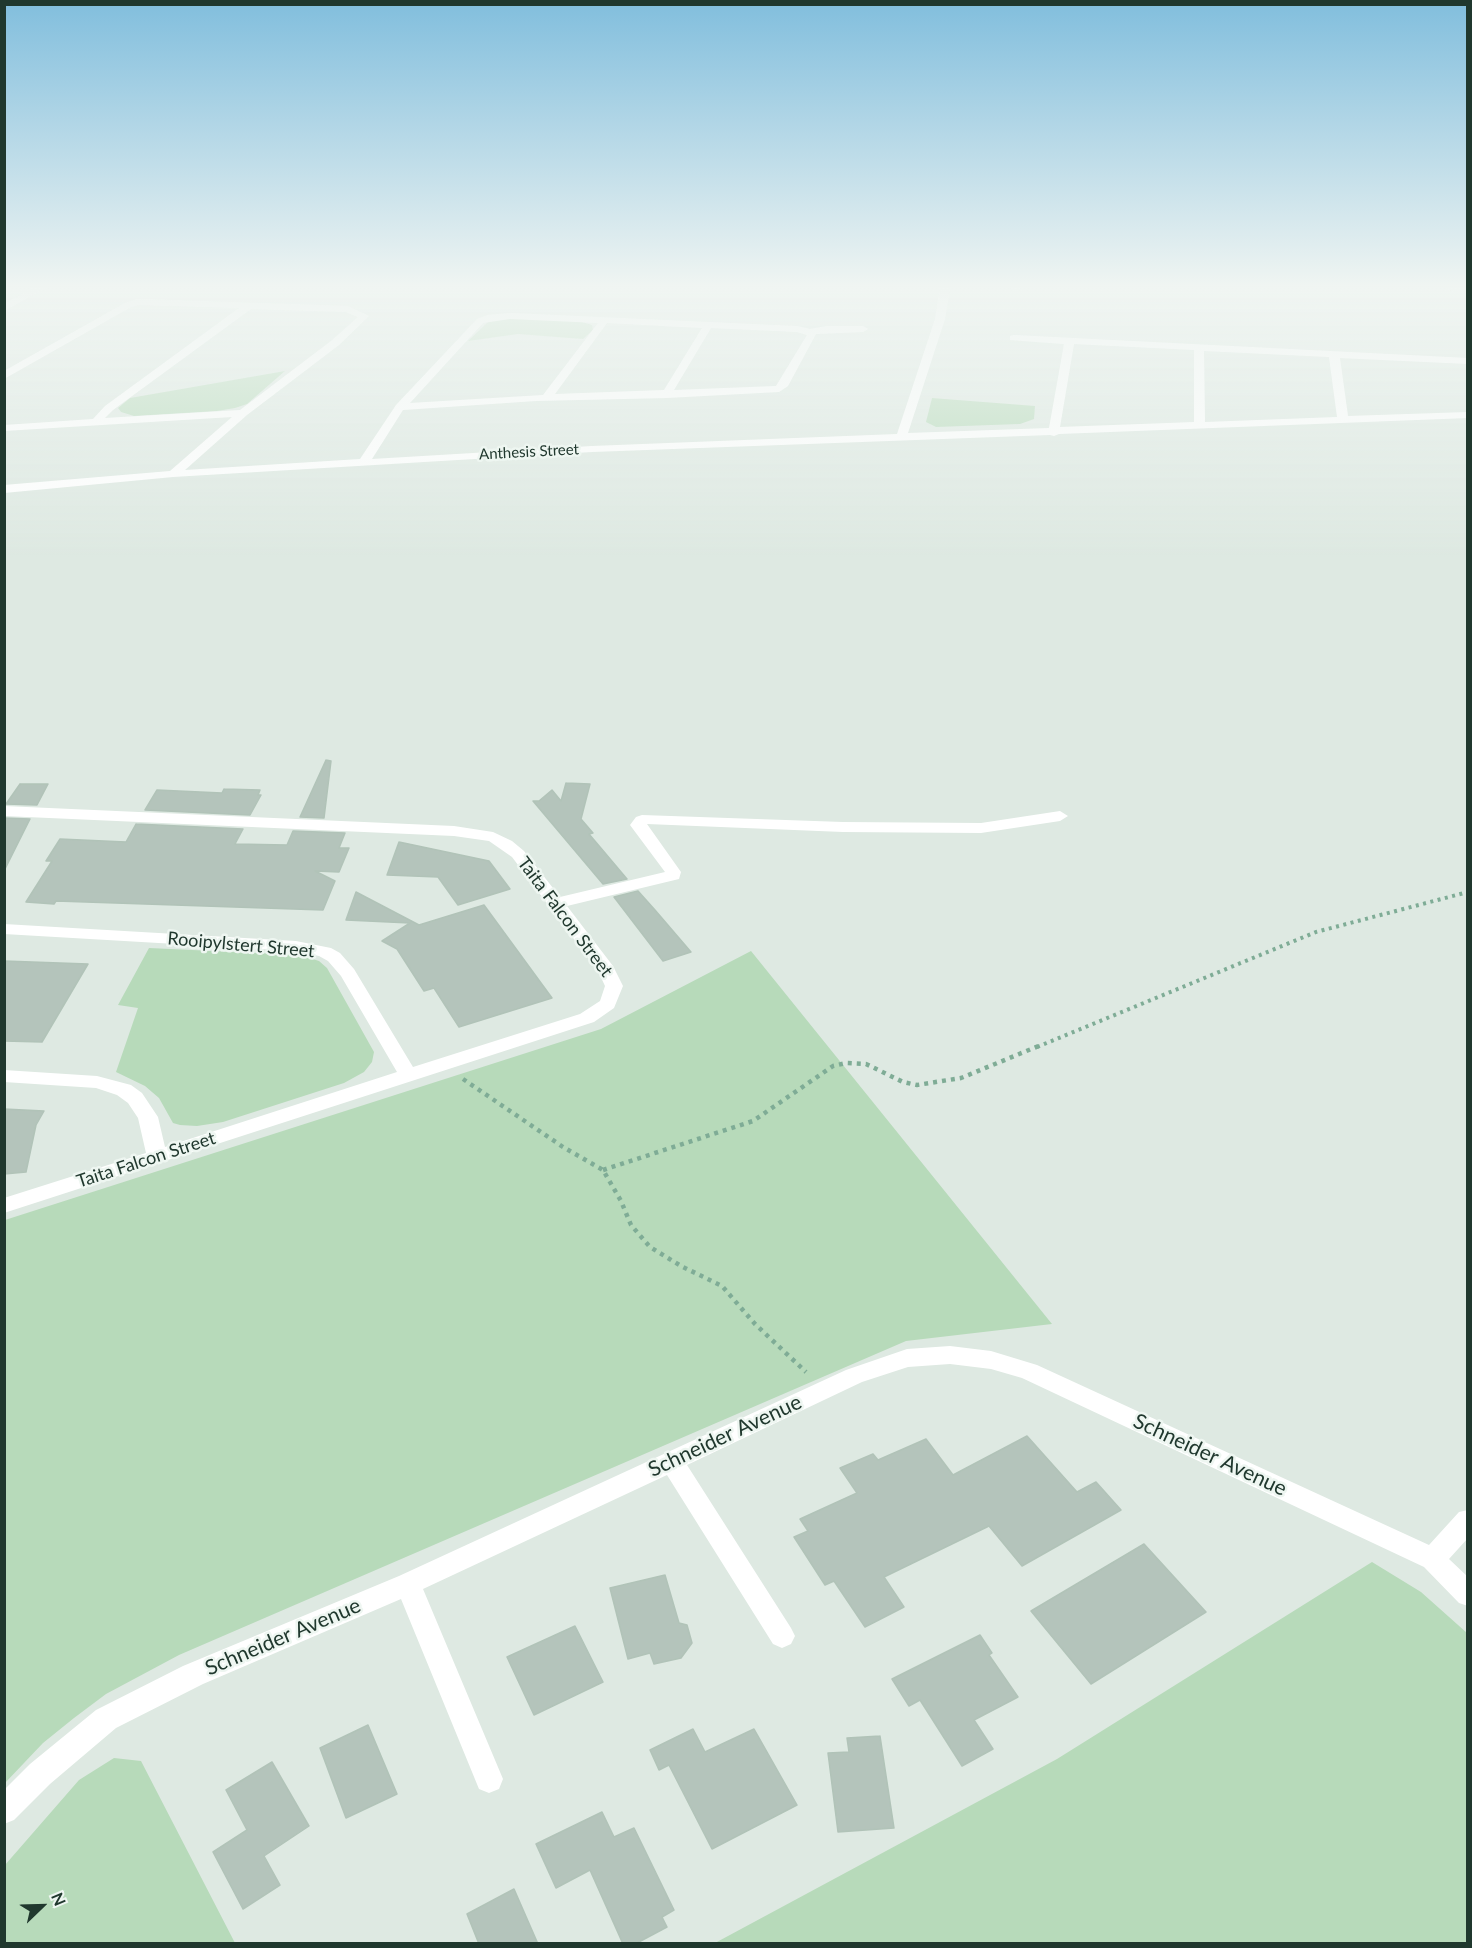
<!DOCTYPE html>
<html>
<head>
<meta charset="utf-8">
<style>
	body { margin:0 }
	#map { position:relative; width:1472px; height:1948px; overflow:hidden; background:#dee9e2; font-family:Lato,sans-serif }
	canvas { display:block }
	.frame { position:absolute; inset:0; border:6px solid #20382e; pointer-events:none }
	.north { position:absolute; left:12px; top:1876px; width:60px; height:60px; -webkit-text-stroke:4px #eef6f1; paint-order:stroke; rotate:67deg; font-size:16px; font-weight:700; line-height:24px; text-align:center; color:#20382e }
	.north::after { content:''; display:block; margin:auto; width:21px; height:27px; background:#20382e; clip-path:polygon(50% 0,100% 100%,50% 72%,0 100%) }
</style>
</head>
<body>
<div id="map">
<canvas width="1472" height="1948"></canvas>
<div class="frame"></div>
<div class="north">N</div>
</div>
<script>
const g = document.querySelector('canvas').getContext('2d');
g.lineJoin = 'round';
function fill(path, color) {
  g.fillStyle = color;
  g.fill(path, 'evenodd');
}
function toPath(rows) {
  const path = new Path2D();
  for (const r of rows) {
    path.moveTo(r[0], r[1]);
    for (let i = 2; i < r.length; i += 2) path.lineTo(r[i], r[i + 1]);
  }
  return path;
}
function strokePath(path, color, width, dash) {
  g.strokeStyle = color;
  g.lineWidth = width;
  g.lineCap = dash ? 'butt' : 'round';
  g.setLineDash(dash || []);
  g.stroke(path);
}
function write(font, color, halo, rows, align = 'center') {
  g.font = font + ' Lato,sans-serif';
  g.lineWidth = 5;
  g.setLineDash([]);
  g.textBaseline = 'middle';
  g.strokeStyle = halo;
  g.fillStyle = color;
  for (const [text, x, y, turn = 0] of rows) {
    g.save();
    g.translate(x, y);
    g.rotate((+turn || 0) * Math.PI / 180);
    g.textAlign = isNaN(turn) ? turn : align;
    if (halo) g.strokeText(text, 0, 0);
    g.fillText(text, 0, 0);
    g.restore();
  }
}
fill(toPath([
	[504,318,579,321,592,325,593,330,583,339,518,334,468,341,488,322],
	[285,371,247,404,235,408,217,411,134,416,121,412,118,408,130,398],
	[932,398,1035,406,1034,419,1020,424,936,427,926,422],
	[149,948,300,955,319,961,327,968,374,1052,372,1062,364,1072,344,1083,223,1122,197,1126,180,1125,173,1123,159,1098,145,1086,116,1072,138,1008,118,1005],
	[751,951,1052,1324,906,1341,179,1655,106,1694,74,1718,43,1743,5,1783,5,1220,601,1029],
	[1372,1562,1421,1592,1467,1633,1467,1943,715,1943,1057,1759],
	[114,1758,141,1761,235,1943,5,1943,5,1865,79,1780]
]), '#b7daba');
const building = toPath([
	[326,760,331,761,324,818,300,817,326,760],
	[566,783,590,784,581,819,593,833,589,834,627,879,603,884,533,801,539,801,552,790,561,801,566,783],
	[20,784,48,784,37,805,6,804,20,784],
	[224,789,260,790,258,795,261,795,250,815,145,810,157,790,222,793,224,789],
	[4,818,30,819,4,871,4,818],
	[136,824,243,829,235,844,287,845,293,831,345,833,339,848,349,848,339,872,315,871,335,881,323,910,56,901,54,904,26,902,52,861,46,861,60,839,126,842,136,824],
	[399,842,489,861,510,889,458,905,438,877,387,875,399,842],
	[638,891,655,910,691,952,663,961,614,897,638,891],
	[356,892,419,925,484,905,552,998,459,1027,434,988,424,991,397,949,382,941,410,923,346,920,356,892],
	[4,961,88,964,42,1042,4,1041,4,961],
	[4,1109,44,1111,36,1125,26,1172,4,1174,4,1109],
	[1027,1436,1077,1492,1096,1482,1121,1510,1022,1566,989,1526,884,1577,904,1607,865,1627,834,1581,825,1585,794,1537,808,1531,800,1519,857,1493,840,1468,873,1454,878,1460,926,1439,953,1475,1027,1436],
	[1144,1544,1206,1612,1091,1684,1031,1611,1144,1544],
	[665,1575,679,1623,687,1625,692,1643,681,1658,654,1664,650,1653,628,1659,610,1588,665,1575],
	[575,1626,603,1682,534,1715,507,1657,575,1626],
	[980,1635,992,1653,989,1655,1018,1697,974,1720,993,1749,962,1766,920,1700,909,1706,892,1679,980,1635],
	[368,1725,397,1794,346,1818,320,1748,368,1725],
	[693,1729,705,1752,754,1729,797,1805,712,1849,669,1765,659,1770,650,1750,693,1729],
	[880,1736,894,1828,838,1832,828,1753,849,1752,847,1738,880,1736],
	[272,1762,309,1826,264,1856,280,1885,243,1909,213,1852,247,1830,226,1790,272,1762],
	[602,1812,614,1837,634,1828,674,1910,662,1917,667,1927,635,1944,623,1944,590,1870,556,1888,536,1844,602,1812],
	[514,1889,538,1944,479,1944,467,1914,514,1889]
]);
fill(building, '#b4c4bb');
strokePath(building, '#b1c3b8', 1.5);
strokePath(toPath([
	[1037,1047,1316,932,1468,892]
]), '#7fac96', 4, [3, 4.5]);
strokePath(toPath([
	[463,1079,563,1147,603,1170,621,1201,631,1225,650,1247,681,1266,722,1286,755,1324,806,1372],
	[603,1170,753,1121,833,1066,846,1063,866,1064,903,1082,917,1085,961,1078,1041,1045]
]), '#7fac96', 4.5, [4, 5]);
fill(toPath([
	[33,288,45,288,4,311,4,304,33,288],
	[940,288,950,288,945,319,908,433,1049,428,1064,344,1010,340,1010,336,1014,335,1468,358,1468,364,1340,358,1348,416,1468,412,1468,418,1059,434,1054,436,1050,435,592,452,173,477,4,493,4,485,170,471,232,417,4,431,4,425,93,419,105,406,239,308,139,305,131,307,4,379,4,371,125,303,138,299,348,306,369,316,339,345,247,415,185,470,360,459,396,405,477,319,488,315,510,313,797,326,810,329,827,326,863,326,868,329,863,332,816,334,788,386,779,392,666,398,536,401,403,410,372,459,592,446,897,434,935,319,940,288],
	[251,309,346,312,358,317,331,341,240,410,105,418,113,410,251,309],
	[510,319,598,323,543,395,410,403,483,323,510,319],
	[607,323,702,328,664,390,555,394,607,323],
	[711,328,797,332,807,335,776,386,674,390,711,328],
	[1074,344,1194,350,1194,422,1060,427,1074,344],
	[1204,351,1329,357,1337,417,1205,422,1204,351],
	[1010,288,1020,288,1020,289,1015,292,1010,288],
	[1447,288,1468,288,1468,292,1451,291,1447,288],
	[4,806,454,826,493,832,512,841,524,851,560,897,665,872,630,825,636,817,642,815,843,822,981,823,1060,811,1068,816,1060,821,981,833,843,832,647,824,681,872,679,879,567,906,613,966,623,986,614,1008,594,1022,4,1213,4,1198,146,1153,138,1118,128,1103,117,1095,96,1088,4,1082,4,1070,97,1076,131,1085,142,1093,158,1117,165,1147,397,1072,341,976,328,961,319,956,296,951,4,934,4,924,296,941,331,948,340,953,354,969,413,1067,580,1014,600,1001,605,986,598,971,512,857,489,841,454,836,4,816,4,806],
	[950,1346,991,1351,1037,1365,1429,1545,1459,1512,1468,1510,1468,1538,1449,1559,1468,1577,1468,1606,1459,1603,1424,1567,1022,1378,991,1369,950,1364,908,1367,862,1382,687,1465,791,1628,795,1636,791,1644,782,1648,773,1644,667,1475,423,1589,503,1779,499,1789,489,1793,479,1789,401,1599,203,1684,116,1728,50,1784,14,1820,4,1824,4,1790,30,1764,96,1710,183,1666,399,1576,846,1370,907,1349,950,1346]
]), '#fff');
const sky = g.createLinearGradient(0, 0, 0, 561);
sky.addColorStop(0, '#81bedd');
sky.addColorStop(0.51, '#f0f5f2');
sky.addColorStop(1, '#f0f5f200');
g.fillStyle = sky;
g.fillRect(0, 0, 1472, 561);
write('15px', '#20382e', '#eef6f1', [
	["Anthesis Street",529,452,-3]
]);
write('18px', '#20382e', '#eef6f1', [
	["Taita Falcon Street",565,917,53],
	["Rooipylstert Street",241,945,5],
	["Taita Falcon Street",146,1160,-18]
]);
write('21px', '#20382e', '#eef6f1', [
	["Schneider Avenue",725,1436,-25],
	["Schneider Avenue",1210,1455,25],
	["Schneider Avenue",283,1637,-23]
]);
</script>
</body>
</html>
